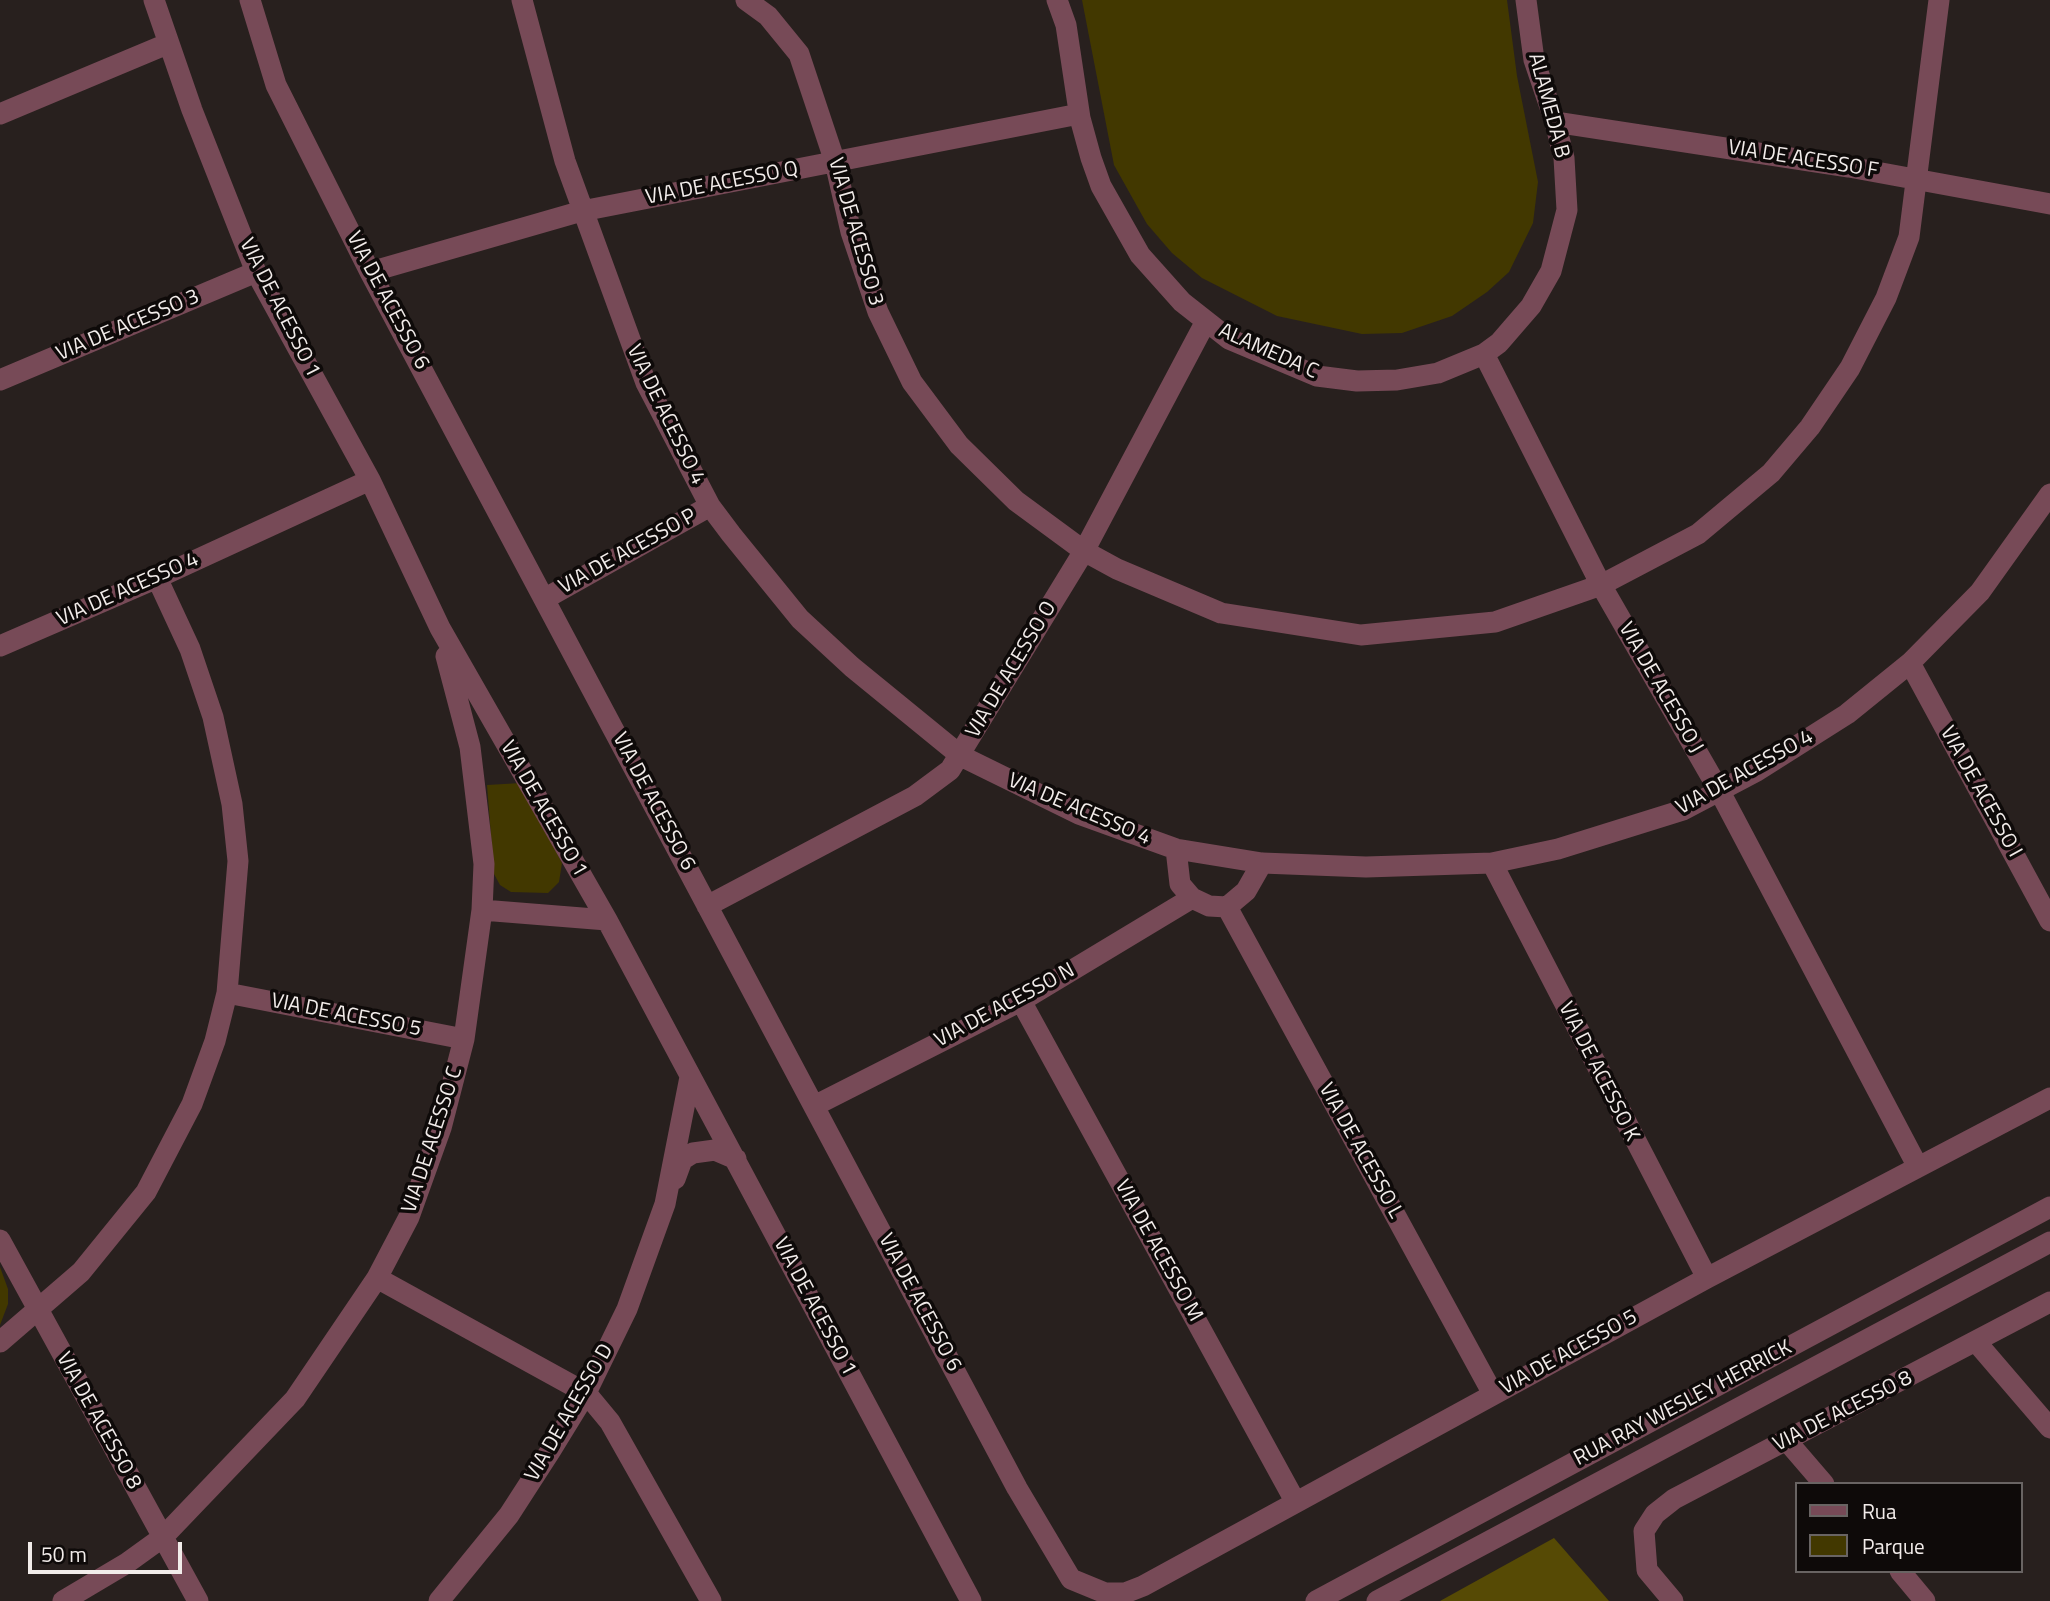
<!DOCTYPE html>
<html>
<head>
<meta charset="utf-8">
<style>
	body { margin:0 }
	#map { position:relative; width:2050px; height:1601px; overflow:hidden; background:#28201e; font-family:"Titillium Web",sans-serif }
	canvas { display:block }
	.legend { position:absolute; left:1795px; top:1482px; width:228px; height:91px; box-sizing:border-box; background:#0e0a09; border:2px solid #696463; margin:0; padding:9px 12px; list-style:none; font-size:21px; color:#f2ecea }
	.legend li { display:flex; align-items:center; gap:14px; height:35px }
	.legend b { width:35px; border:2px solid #696463 }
	.scale { position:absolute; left:28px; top:1542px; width:154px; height:32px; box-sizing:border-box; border:4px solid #f2ecea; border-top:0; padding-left:9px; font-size:21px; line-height:24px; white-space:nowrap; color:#f2ecea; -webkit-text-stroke:5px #0e0a09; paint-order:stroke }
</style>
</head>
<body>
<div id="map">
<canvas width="2050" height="1601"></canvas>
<ul class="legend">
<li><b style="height:9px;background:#774a57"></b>Rua</li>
<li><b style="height:19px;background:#423800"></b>Parque</li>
</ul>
<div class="scale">50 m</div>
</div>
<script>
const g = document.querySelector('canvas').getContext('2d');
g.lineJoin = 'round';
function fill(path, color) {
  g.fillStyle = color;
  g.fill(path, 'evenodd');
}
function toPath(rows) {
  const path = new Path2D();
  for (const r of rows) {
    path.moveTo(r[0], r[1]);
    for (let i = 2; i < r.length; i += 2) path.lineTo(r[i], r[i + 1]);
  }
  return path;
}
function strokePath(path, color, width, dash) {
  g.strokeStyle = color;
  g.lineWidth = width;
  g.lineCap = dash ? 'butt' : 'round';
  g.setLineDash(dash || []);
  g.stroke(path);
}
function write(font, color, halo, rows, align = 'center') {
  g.font = font + ' "Titillium Web",sans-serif';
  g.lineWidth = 7;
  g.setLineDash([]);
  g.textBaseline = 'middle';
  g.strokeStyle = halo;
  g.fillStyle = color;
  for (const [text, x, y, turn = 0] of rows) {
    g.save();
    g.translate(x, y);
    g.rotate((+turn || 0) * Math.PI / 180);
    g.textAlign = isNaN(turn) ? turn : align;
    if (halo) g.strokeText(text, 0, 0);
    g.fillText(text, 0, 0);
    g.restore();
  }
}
fill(toPath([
	[1082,0,1507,0,1517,76,1538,182,1533,223,1509,272,1487,292,1452,316,1402,333,1362,334,1277,316,1202,278,1172,253,1147,224,1114,165],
	[521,783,562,863,559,882,548,893,511,892,500,885,494,874,487,785],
	[0,1267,8,1289,8,1304,0,1325]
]), '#423800');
fill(toPath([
	[1554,1538,1609,1601,1440,1601]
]), '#564a05');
strokePath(toPath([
	[154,0,192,110,256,272,370,480,440,628,607,920,971,1601],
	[250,0,276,85,370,272,1017,1488,1071,1579,1105,1593,1125,1593,1143,1586,1707,1278,2050,1098],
	[522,0,565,161,646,383,710,506,731,534,800,619,852,667,961,756,1079,814,1176,849,1262,863,1366,867,1492,863,1558,849,1683,810,1757,771,1847,714,1910,663,1980,592,2050,494],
	[746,0,768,16,799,54,835,162,851,232,878,312,912,382,959,445,1016,501,1084,551,1117,569,1221,613,1361,635,1495,622,1601,585,1698,534,1771,473,1810,427,1850,368,1886,298,1909,237,1939,0],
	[1057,0,1066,25,1080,118,1091,158,1101,186,1140,255,1182,302,1229,339,1317,376,1357,381,1397,380,1438,373,1484,354,1499,343,1531,306,1551,271,1567,210,1564,158,1555,122,1534,60,1526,0],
	[0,114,167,44],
	[1555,122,1849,167,2050,204],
	[370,272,582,211,1079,114],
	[1484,354,1601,585,1720,792,1918,1167],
	[0,380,256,272],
	[546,598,710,506],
	[0,646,157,578,370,480],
	[1910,663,2050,921],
	[1176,849,1180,884,1192,898,1209,906,1227,907,1246,891,1262,863],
	[1492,863,1707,1278],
	[707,906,915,796,950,770,1084,551,1205,323],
	[1227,907,1493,1394],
	[482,910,607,920],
	[227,993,464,1039],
	[1021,1001,1295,1501],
	[814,1106,1021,1001,1192,898],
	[675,1179,682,1160,693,1153,715,1150,736,1159],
	[0,1240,198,1601],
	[377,1278,586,1393,610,1422,711,1601],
	[0,1342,81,1272,146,1192,192,1104,215,1041,227,993,238,861,232,804,213,717,190,649,157,578],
	[1977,1343,2050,1428],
	[1787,1441,1824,1484],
	[1900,1571,1925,1601],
	[63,1601,127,1563,163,1537,295,1399,377,1278,409,1217,441,1128,464,1039,482,910,484,864,470,747,446,656],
	[439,1601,509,1515,551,1450,586,1393,627,1309,665,1204,690,1077],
	[1316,1601,2050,1207],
	[1377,1601,2050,1242],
	[1673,1601,1647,1570,1644,1531,1655,1514,1674,1499,2050,1302]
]), '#774a57', 21);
write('21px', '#f2ecea', '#0e0a09', [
	["ALAMEDA B",1548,106,75],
	["VIA DE ACESSO F",1803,160,9],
	["VIA DE ACESSO Q",722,184,-11],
	["VIA DE ACESSO 3",855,232,74],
	["VIA DE ACESSO 6",387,301,62],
	["VIA DE ACESSO 1",279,308,63],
	["VIA DE ACESSO 3",128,326,-23],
	["ALAMEDA C",1268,352,24],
	["VIA DE ACESSO 4",665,415,64],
	["VIA DE ACESSO P",628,552,-29],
	["VIA DE ACESSO 4",128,590,-24],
	["VIA DE ACESSO O",1012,670,-59],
	["VIA DE ACESSO J",1660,688,60],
	["VIA DE ACESSO 4",1745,773,-29],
	["VIA DE ACESSO I",1980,792,61],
	["VIA DE ACESSO 6",653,802,62],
	["VIA DE ACESSO 1",543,809,60],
	["VIA DE ACESSO 4",1079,810,23],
	["VIA DE ACESSO N",1005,1006,-28],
	["VIA DE ACESSO 5",346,1016,11],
	["VIA DE ACESSO K",1598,1072,63],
	["VIA DE ACESSO C",433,1140,-72],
	["VIA DE ACESSO L",1360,1151,61],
	["VIA DE ACESSO M",1158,1251,61],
	["VIA DE ACESSO 6",919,1303,62],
	["VIA DE ACESSO 1",814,1307,62],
	["VIA DE ACESSO 5",1569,1353,-29],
	["RUA RAY WESLEY HERRICK",1683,1404,-28],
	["VIA DE ACESSO 8",1843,1412,-27],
	["VIA DE ACESSO D",570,1413,-60],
	["VIA DE ACESSO 8",98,1421,61]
]);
</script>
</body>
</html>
